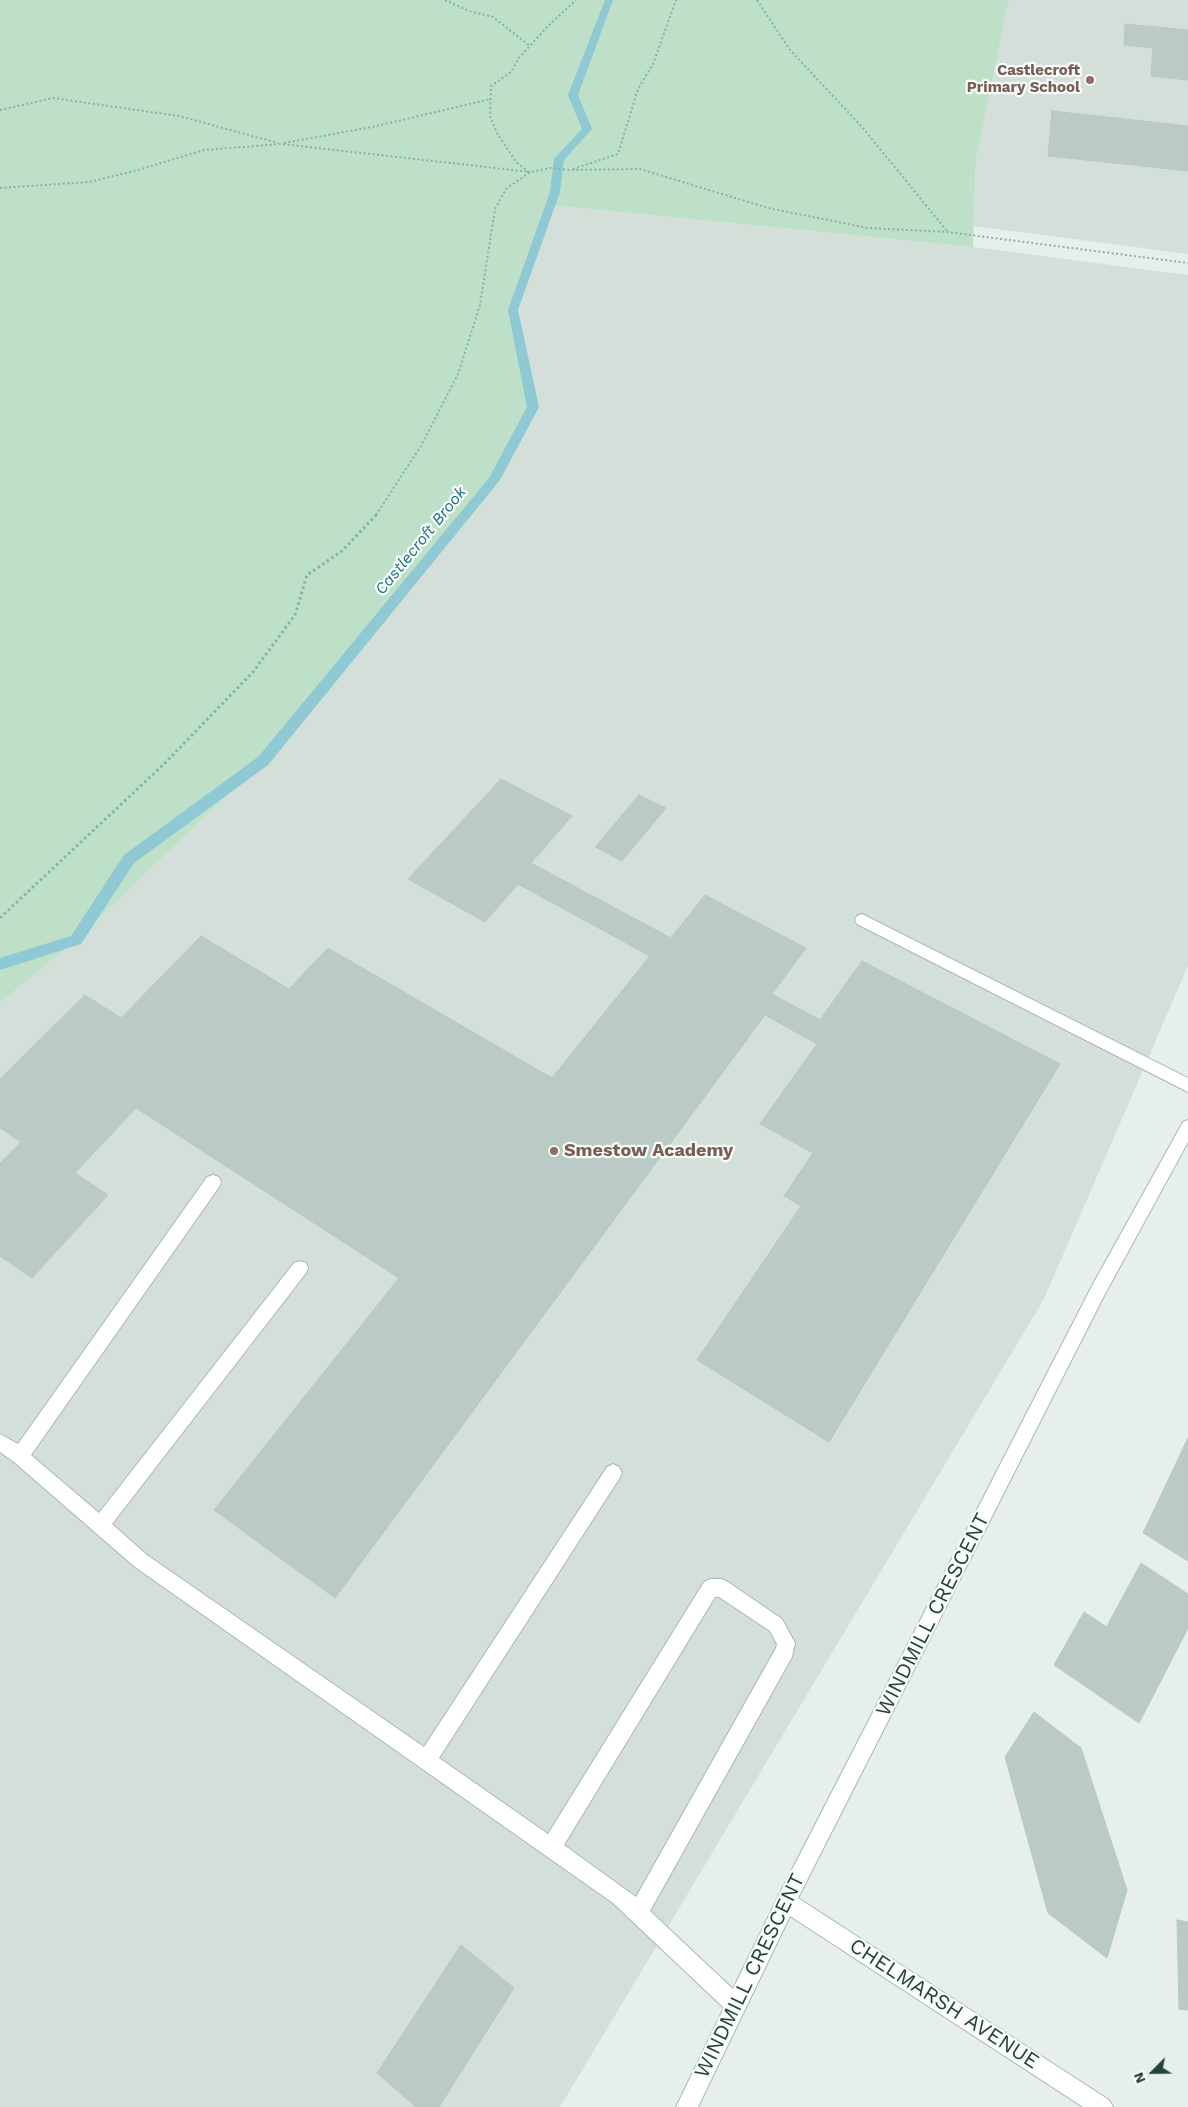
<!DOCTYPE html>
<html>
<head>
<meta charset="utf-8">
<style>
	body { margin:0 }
	#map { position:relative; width:1188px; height:2107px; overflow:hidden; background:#e6efeb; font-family:"Work Sans",sans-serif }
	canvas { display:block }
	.north { position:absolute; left:1128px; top:2047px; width:50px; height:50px; -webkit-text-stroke:4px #f7fbf9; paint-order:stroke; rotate:247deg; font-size:14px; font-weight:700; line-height:20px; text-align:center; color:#24423a }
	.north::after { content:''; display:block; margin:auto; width:18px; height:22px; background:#24423a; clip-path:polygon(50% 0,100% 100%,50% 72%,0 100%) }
</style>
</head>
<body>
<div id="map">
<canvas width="1188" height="2107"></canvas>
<div class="north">N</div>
</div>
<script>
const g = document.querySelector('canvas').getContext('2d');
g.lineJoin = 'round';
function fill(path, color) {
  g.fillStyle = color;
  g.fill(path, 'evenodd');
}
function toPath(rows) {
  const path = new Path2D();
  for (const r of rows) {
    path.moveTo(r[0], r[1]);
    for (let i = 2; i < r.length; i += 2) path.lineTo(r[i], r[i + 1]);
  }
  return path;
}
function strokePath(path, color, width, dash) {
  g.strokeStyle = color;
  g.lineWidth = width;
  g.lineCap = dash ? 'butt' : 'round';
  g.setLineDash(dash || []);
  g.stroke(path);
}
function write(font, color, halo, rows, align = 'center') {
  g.font = font + ' "Work Sans",sans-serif';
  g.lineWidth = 4.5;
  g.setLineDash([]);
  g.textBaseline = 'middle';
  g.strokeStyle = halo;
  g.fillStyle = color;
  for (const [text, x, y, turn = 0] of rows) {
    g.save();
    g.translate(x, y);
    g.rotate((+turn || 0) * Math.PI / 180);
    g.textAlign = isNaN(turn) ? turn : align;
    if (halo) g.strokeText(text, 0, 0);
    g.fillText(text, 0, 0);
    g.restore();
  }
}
fill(toPath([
	[1009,0,1188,0,1188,254,974,226,976,159],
	[549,205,973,247,1188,275,1188,966,1044,1299,560,2107,0,2107,0,1003,76,940,263,761,494,480,533,407,513,310]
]), '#d4dfda');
fill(toPath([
	[0,0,1009,0,976,159,973,247,549,205,513,310,533,407,494,480,263,761,76,940,0,1003]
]), '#bfe0c8');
fill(toPath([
	[605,0,613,0,578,95,592,129,564,160,560,192,518,310,539,407,500,480,268,765,134,863,81,944,0,970,0,958,71,936,124,855,258,757,489,478,527,407,508,310,550,192,554,159,582,129,568,95,605,0]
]), '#8ec9d4');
const building = toPath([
	[1125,24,1188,30,1188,80,1151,76,1153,48,1124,45,1125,24],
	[1052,111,1188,126,1188,171,1048,156,1052,111],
	[501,779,572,816,531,863,671,938,705,895,806,948,772,994,820,1020,862,961,1060,1064,829,1442,697,1360,801,1206,784,1196,813,1153,760,1124,817,1044,765,1015,335,1598,214,1510,399,1278,136,1108,75,1173,108,1195,32,1278,0,1256,0,1163,21,1142,0,1128,0,1079,85,995,121,1018,201,936,289,989,328,948,552,1078,650,956,518,884,485,922,408,879,501,779],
	[639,795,666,808,622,861,595,847,639,795],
	[1188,1438,1188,1561,1143,1533,1188,1438],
	[1141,1563,1188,1594,1188,1628,1168,1667,1107,1626,1141,1563],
	[1084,1612,1168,1667,1139,1723,1054,1665,1084,1612],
	[1034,1712,1081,1748,1127,1890,1107,1958,1048,1913,1005,1757,1034,1712],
	[1177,1920,1188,1922,1188,2010,1179,2009,1177,1920],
	[461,1945,514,1988,439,2107,416,2107,377,2073,461,1945]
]);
fill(building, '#bbcac4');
strokePath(building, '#b8c9c2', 1);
const minor = toPath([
	[862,914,1188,1078,1188,1092,857,924,855,920,857,916,862,914],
	[1188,1120,1188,1142,1105,1294,798,1898,1109,2100,1113,2107,1083,2107,790,1916,698,2107,676,2107,724,2008,613,1903,135,1567,14,1462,0,1452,0,1434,18,1444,207,1177,213,1175,219,1177,221,1182,219,1187,31,1455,99,1513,294,1263,300,1261,306,1263,308,1268,306,1273,112,1524,147,1555,424,1747,607,1467,613,1464,619,1467,622,1473,619,1479,439,1758,548,1834,704,1582,710,1579,722,1579,728,1582,782,1619,795,1643,792,1657,650,1911,733,1989,779,1895,1093,1284,1183,1122,1188,1120],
	[715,1597,719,1597,770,1631,777,1644,776,1648,636,1897,564,1845,715,1597]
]);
strokePath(minor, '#a8b8b2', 2);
strokePath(toPath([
	[445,0,469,11,493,17,530,46],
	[757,0,790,50,862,127,947,231],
	[0,110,53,98,179,116,278,143],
	[284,143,372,127,491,99],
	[573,169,618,154,638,89,653,64,676,0],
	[529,172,516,162,497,133,490,116,491,86,511,72,519,58,547,27,576,0],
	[0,188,89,182,138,170,204,150,281,144,530,172],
	[376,515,421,446,458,374,480,305,495,209,506,189,530,172,551,168,570,170,640,169,768,208,868,228,947,232,1188,263]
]), '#86b3a5', 2, [2, 2.5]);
strokePath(toPath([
	[0,918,164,764,253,672,295,615,307,575,342,551,377,514]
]), '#86b3a5', 3, [2.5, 3]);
fill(minor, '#fff');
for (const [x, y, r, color] of [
	[1090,80,5,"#8d6e63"],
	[554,1151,5,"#8d6e63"]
]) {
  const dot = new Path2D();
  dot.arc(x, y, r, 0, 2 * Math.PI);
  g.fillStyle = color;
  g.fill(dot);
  strokePath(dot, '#f7fbf9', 2);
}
write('bold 15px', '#785e54', '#f7fbf9', [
	["Castlecroft",1080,71],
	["Primary School",1080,88]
], 'right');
write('italic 16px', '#1c6f80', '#f7fbf9', [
	["Castlecroft Brook",421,541,-51]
]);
write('bold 18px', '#785e54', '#f7fbf9', [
	["Smestow Academy",564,1151]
], 'left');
write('21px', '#24423a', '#f7fbf9', [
	["WINDMILL CRESCENT",933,1615,-63],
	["WINDMILL CRESCENT",750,1976,-64],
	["CHELMARSH AVENUE",944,2004,33]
]);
</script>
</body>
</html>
